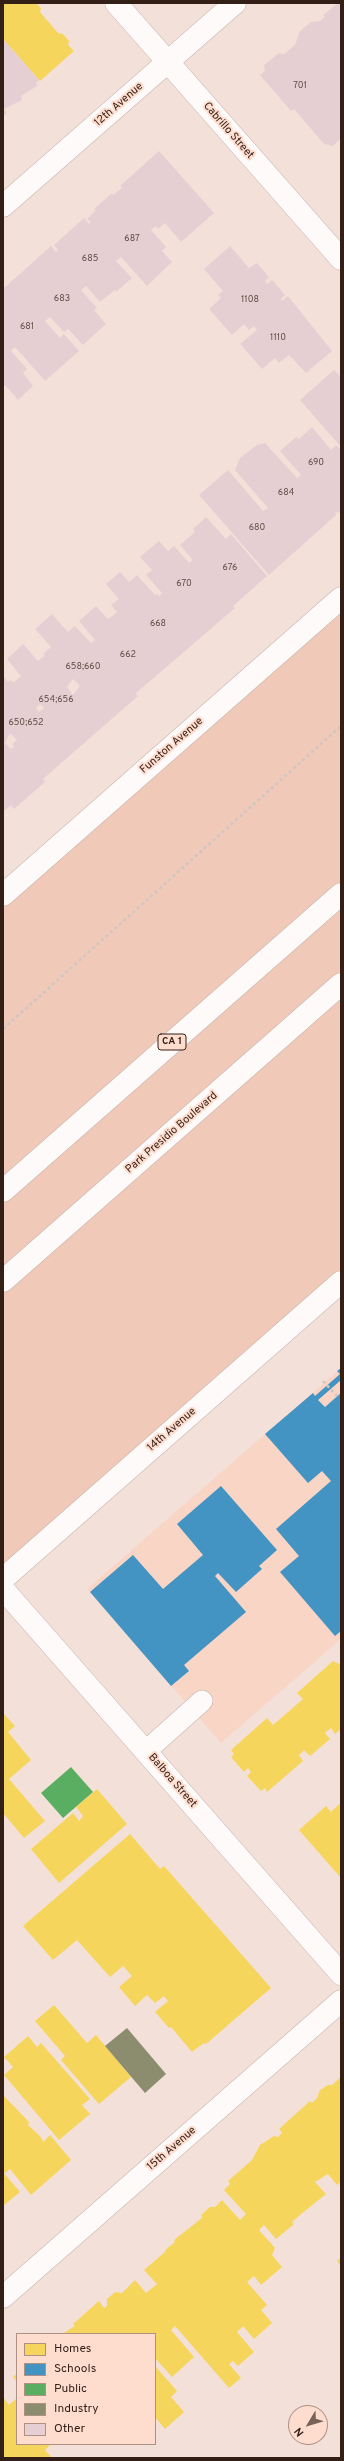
<!DOCTYPE html>
<html>
<head>
<meta charset="utf-8">
<style>
	body { margin:0 }
	#map { position:relative; width:344px; height:2461px; overflow:hidden; background:#f3e1d9; font-family:Overpass,sans-serif }
	canvas { display:block }
	.frame { position:absolute; inset:0; border:4px solid #341f16; pointer-events:none }
	.legend { position:absolute; left:16px; top:2333px; width:140px; height:112px; box-sizing:border-box; background:#feddce; border:1px solid #ad9184; margin:0; padding:5px 7px; list-style:none; font-size:12px; color:#341f16 }
	.legend li { display:flex; align-items:center; gap:8px; height:20px }
	.legend b { width:20px; border:1px solid #ad9184 }
	.north { position:absolute; left:288px; top:2405px; width:40px; height:40px; box-sizing:border-box; background:#feddce; border:1px solid #ad9184; border-radius:50%; rotate:232deg; font-size:11px; font-weight:700; line-height:16px; text-align:center; color:#341f16 }
	.north::after { content:''; display:block; margin:auto; width:14px; height:18px; background:#77635a; clip-path:polygon(50% 0,100% 100%,50% 72%,0 100%) }
</style>
</head>
<body>
<div id="map">
<canvas width="344" height="2461"></canvas>
<div class="frame"></div>
<ul class="legend">
<li><b style="height:11px;background:#f6d55c"></b>Homes</li>
<li><b style="height:11px;background:#4393c3"></b>Schools</li>
<li><b style="height:11px;background:#5aae61"></b>Public</li>
<li><b style="height:11px;background:#8c8c6e"></b>Industry</li>
<li><b style="height:11px;background:#e5cfd2"></b>Other</li>
</ul>
<div class="north">N</div>
</div>
<script>
const g = document.querySelector('canvas').getContext('2d');
g.lineJoin = 'round';
function fill(path, color) {
  g.fillStyle = color;
  g.fill(path, 'evenodd');
}
function toPath(rows) {
  const path = new Path2D();
  for (const r of rows) {
    path.moveTo(r[0], r[1]);
    for (let i = 2; i < r.length; i += 2) path.lineTo(r[i], r[i + 1]);
  }
  return path;
}
function strokePath(path, color, width, dash) {
  g.strokeStyle = color;
  g.lineWidth = width;
  g.lineCap = dash ? 'butt' : 'round';
  g.setLineDash(dash || []);
  g.stroke(path);
}
function write(font, color, halo, rows, align = 'center') {
  g.font = font + ' Overpass,sans-serif';
  g.lineWidth = 4;
  g.setLineDash([]);
  g.textBaseline = 'middle';
  g.strokeStyle = halo;
  g.fillStyle = color;
  for (const [text, x, y, turn = 0] of rows) {
    g.save();
    g.translate(x, y);
    g.rotate((+turn || 0) * Math.PI / 180);
    g.textAlign = isNaN(turn) ? turn : align;
    if (halo) g.strokeText(text, 0, 0);
    g.fillText(text, 0, 0);
    g.restore();
  }
}
fill(toPath([
	[341,1368,341,1639,221,1743,87,1589]
]), '#f8d5c5');
fill(toPath([
	[341,598,341,1282,3,1579,3,895]
]), '#f0c9b8');
fill(toPath([
	[3,3,36,3,41,8,40,12,58,33,63,34,69,41,68,45,74,51,40,81,3,39],
	[333,1661,341,1665,341,1729,335,1734,331,1728,325,1733,330,1739,310,1756,304,1750,299,1755,303,1761,267,1792,265,1788,261,1791,247,1776,251,1772,248,1768,244,1772,231,1757,234,1754,231,1750,267,1718,273,1725,303,1699,297,1693],
	[3,1713,15,1726,8,1732,31,1760,9,1779,45,1821,24,1838,3,1813],
	[97,1789,127,1824,59,1883,31,1849,73,1813,79,1821,83,1816,76,1807],
	[339,1804,341,1806,341,1878,299,1830,326,1806,331,1812],
	[130,1834,160,1869,164,1866,271,1988,206,2044,204,2043,192,2052,171,2027,169,2028,155,2012,168,2001,164,1996,155,2003,147,1995,135,2006,119,1987,132,1976,123,1966,110,1977,77,1940,53,1960,23,1926],
	[54,2005,87,2043,96,2035,131,2077,99,2104,61,2060,65,2056,35,2021],
	[28,2036,37,2047,41,2043,90,2099,82,2105,90,2114,59,2140,4,2075,13,2067,4,2057],
	[341,2077,341,2181,337,2185,328,2174,315,2182,326,2194,300,2215,292,2222,294,2224,276,2239,264,2225,259,2230,275,2248,272,2255,282,2267,261,2285,254,2276,247,2282,267,2305,261,2310,272,2323,254,2339,243,2326,237,2332,254,2352,238,2366,233,2361,229,2364,241,2378,229,2388,175,2326,171,2330,194,2357,172,2377,155,2358,155,2334,62,2334,75,2326,73,2324,99,2301,104,2308,107,2306,107,2299,115,2292,122,2293,135,2280,146,2293,157,2284,144,2270,166,2251,165,2250,175,2242,174,2240,202,2218,201,2215,210,2207,215,2207,222,2200,240,2220,246,2214,224,2190,230,2184,228,2181,252,2160,260,2145,274,2136,278,2137,282,2133,279,2129,310,2101,312,2103,317,2098,320,2090,328,2085,332,2085],
	[3,2095,29,2122,28,2125,41,2137,43,2142,50,2135,71,2160,31,2195,10,2169,5,2173,3,2170],
	[3,2172,20,2192,3,2206],
	[341,2257,341,2266,337,2261],
	[155,2366,177,2391,171,2397,184,2412,165,2429,155,2417],
	[17,2373,17,2382,13,2377],
	[3,2397,9,2405,17,2398,17,2444,51,2444,45,2450,52,2458,3,2458]
]), '#f6d55c');
fill(toPath([
	[341,1368,341,1380,318,1400,325,1407,341,1393,341,1631,335,1636,280,1572,299,1556,276,1529,331,1481,322,1471,308,1483,265,1434,313,1393,315,1396,340,1374,337,1371],
	[221,1486,277,1550,259,1566,262,1569,236,1592,218,1573,215,1576,246,1612,184,1665,189,1671,171,1686,90,1592,133,1555,163,1589,203,1555,177,1524]
]), '#4393c3');
fill(toPath([
	[71,1767,93,1792,63,1818,41,1793]
]), '#5aae61');
fill(toPath([
	[127,2028,166,2074,145,2093,105,2046]
]), '#8c8c6e');
fill(toPath([
	[338,3,341,3,341,138,333,146,324,144,294,109,291,111,260,75,265,71,264,65,279,53,284,54,295,45,300,31,311,22,320,21,325,17,323,15],
	[3,39,39,80,36,83,37,86,21,96,22,100,4,109,7,113,3,116],
	[159,151,214,213,181,242,165,223,158,229,156,226,151,230,166,247,162,251,172,262,147,286,121,257,116,261,132,278,116,292,115,290,100,302,86,286,81,290,97,308,94,310,106,324,83,345,68,329,64,332,50,317,45,321,60,338,64,334,79,351,45,381,15,347,11,351,27,369,23,373,33,386,18,400,5,385,3,387,3,289,51,246,56,252,58,250,54,245,84,218,89,224,91,222,87,219,96,210,94,209,112,193,113,195,122,188,120,186],
	[230,246,249,268,257,263,269,277,265,281,267,284,272,280,285,295,281,299,282,301,288,296,332,351,306,373,289,355,279,363,275,358,262,369,240,344,257,330,254,326,249,330,244,324,232,335,209,309,221,298,218,295,223,291,204,269],
	[334,370,341,377,341,447,300,400],
	[312,427,331,450,336,445,341,450,341,513,337,512,335,513,336,515,269,575,199,495,228,470,263,511,268,508,235,470,240,458,257,445,265,443,297,478,301,475,280,451,296,437,299,439],
	[206,517,226,539,231,534,267,576,233,606,235,608,135,694,138,696,43,779,45,782,14,809,11,805,3,812,3,676,8,682,11,680,13,683,21,676,7,659,23,644,38,661,45,655,43,654,51,647,35,629,52,614,68,632,75,626,91,643,95,640,79,621,96,606,108,619,117,612,111,605,119,599,106,584,120,572,129,582,137,575,155,595,157,594,159,596,162,593,146,575,152,570,140,557,159,541,168,551,174,546,189,563,193,560,180,545,195,532,193,529],
	[73,679,80,686,73,695,67,687],
	[40,704,44,708,39,712,36,708],
	[10,733,17,740,12,744,14,747,11,749,5,743]
]), '#e5cfd2');
const lane = toPath([
	[146,1751,202,1701]
]);
const street = toPath([
	[116,3,341,259],
	[3,206,235,3],
	[3,895,341,598],
	[3,1579,341,1282],
	[3,2297,341,2001]
]);
const secondary = toPath([
	[3,1589,341,1974]
]);
const highway = toPath([
	[3,1191,341,894],
	[3,1281,341,984]
]);
strokePath(lane, '#c6b4ac', 22);
strokePath(street, '#c6b4ac', 23);
strokePath(secondary, '#c6b4ac', 23);
strokePath(highway, '#c6b4ac', 23);
strokePath(toPath([
	[3,1029,341,726],
	[323,1381,337,1396]
]), '#cfc6c4', 2.5, [3, 3]);
strokePath(lane, '#fdfaf9', 21);
strokePath(street, '#fdfaf9', 22);
strokePath(secondary, '#fdfaf9', 22);
strokePath(highway, '#fdfaf9', 22);
write('9px', '#624d47', null, [
	["701",300,86],
	["687",132,239],
	["685",90,259],
	["683",62,299],
	["1108",250,300],
	["681",27,327],
	["1110",278,338],
	["690",316,463],
	["684",286,493],
	["680",257,528],
	["676",230,568],
	["670",184,584],
	["668",158,624],
	["662",128,655],
	["658;660",83,667],
	["654;656",56,700],
	["650;652",26,723]
]);
for (const [x, y, w] of [
	[172,1042,28]
]) {
  const box = new Path2D();
  box.roundRect(x - w / 2, y - 8, w, 16, 3);
  g.fillStyle = '#feddce';
  g.fill(box);
  strokePath(box, '#341f16', 1);
}
write('bold 10px', '#341f16', null, [
	["CA 1",172,1042]
]);
write('11px', '#341f16', '#feddce', [
	["12th Avenue",119,105,-41],
	["Cabrillo Street",228,131,49],
	["Funston Avenue",172,746,-41],
	["Park Presidio Boulevard",172,1133,-41],
	["14th Avenue",172,1430,-41],
	["Balboa Street",172,1781,49],
	["15th Avenue",172,2149,-41]
]);
</script>
</body>
</html>
